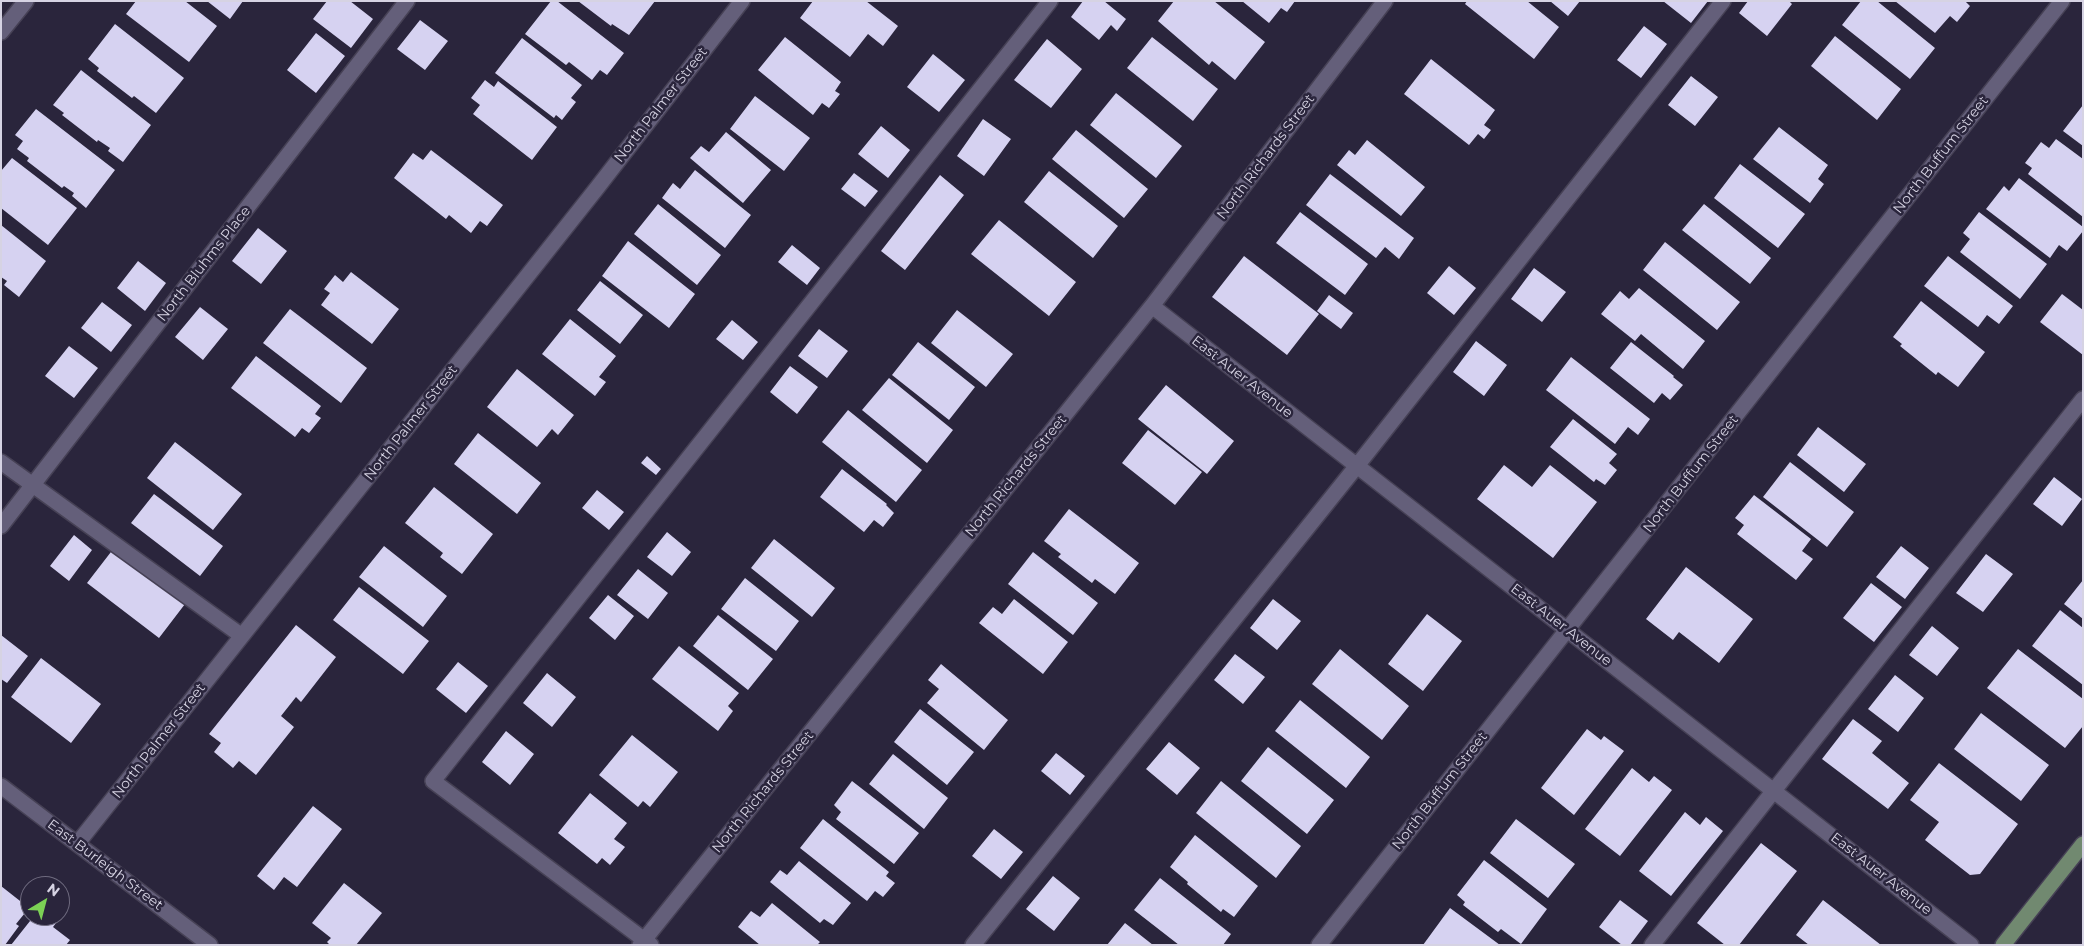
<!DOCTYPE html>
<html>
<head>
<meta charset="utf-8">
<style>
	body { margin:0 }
	#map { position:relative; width:2084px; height:946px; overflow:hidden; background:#2a253c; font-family:Montserrat,sans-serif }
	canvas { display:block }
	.frame { position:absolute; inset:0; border:2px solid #d6d3e3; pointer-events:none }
	.north { position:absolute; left:20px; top:876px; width:50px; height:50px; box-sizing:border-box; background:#2a253c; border:1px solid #6f6b7f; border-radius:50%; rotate:37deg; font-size:14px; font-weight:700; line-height:20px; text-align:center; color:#d6d3e3 }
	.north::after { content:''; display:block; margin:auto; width:18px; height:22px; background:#7cd155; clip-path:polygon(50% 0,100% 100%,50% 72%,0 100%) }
</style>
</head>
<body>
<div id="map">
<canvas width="2084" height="946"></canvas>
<div class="frame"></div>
<div class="north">N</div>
</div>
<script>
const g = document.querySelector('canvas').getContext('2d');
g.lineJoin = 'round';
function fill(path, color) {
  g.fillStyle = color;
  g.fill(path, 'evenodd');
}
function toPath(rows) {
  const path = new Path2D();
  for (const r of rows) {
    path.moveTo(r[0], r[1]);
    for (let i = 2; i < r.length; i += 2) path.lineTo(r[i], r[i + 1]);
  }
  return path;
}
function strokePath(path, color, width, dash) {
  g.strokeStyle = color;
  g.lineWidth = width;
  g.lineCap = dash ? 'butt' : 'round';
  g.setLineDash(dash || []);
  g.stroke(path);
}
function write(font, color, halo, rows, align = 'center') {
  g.font = font + ' Montserrat,sans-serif';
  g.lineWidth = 5;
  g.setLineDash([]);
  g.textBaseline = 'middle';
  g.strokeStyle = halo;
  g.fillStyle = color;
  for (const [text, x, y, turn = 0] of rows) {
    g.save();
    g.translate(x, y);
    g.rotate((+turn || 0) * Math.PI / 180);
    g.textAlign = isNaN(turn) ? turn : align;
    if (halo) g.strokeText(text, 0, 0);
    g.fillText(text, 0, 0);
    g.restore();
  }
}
fill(toPath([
	[136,1,185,1,217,26,189,62,126,14],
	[207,1,243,1,230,19],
	[327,1,350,1,373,19,351,48,313,19],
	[551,1,557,1,624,53,607,75,600,70,592,80,569,62,566,65,525,34],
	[578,1,655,1,629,35,612,24,611,26],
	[813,1,866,1,898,26,883,46,868,34,850,57,800,18],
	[1083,1,1104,1,1126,19,1117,31,1111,25,1099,40,1071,17],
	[1174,1,1214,1,1265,42,1235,80,1212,61,1209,65,1158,21],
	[1242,1,1295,1,1287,12,1281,8,1269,23],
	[1467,1,1527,1,1559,27,1534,59,1465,4],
	[1550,1,1580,1,1568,16],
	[1663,1,1708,1,1691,23],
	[1748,1,1789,1,1792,4,1767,36,1739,13],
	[1861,1,1877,1,1935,48,1910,79,1842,25],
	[1895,1,1965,1,1970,6,1957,22,1950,16,1935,33],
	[420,20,448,41,425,70,397,49],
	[115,24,184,78,156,113,134,96,132,98,97,71,99,68,88,59],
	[1644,26,1667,44,1641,78,1617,60],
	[316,33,345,56,316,93,287,70],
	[1835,36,1901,89,1877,120,1811,66],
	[785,37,841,82,835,91,840,94,829,108,822,103,813,115,758,70],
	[1152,37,1218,89,1193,121,1127,68],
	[522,38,582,85,571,98,576,102,562,120,556,115,554,118,495,73],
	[1047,39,1082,69,1051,108,1014,80],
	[933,54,965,80,939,112,907,87],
	[1431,59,1495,110,1484,125,1491,130,1484,139,1478,134,1469,145,1404,94],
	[81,70,151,125,123,162,108,151,110,148,98,140,97,142,62,115,64,113,53,105],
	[1691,76,1718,97,1695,126,1668,105],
	[485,80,494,87,498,81,557,127,532,160,473,114,480,105,471,98],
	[1116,93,1182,146,1156,178,1090,125],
	[755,96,810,138,784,171,730,129],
	[2083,105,2083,146,2063,131],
	[36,109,115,170,86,208,72,196,74,193,64,186,62,188,27,161,29,158,17,149,23,141,15,135],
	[983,119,1011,139,984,176,957,156],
	[881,126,910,150,888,178,858,154],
	[1779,127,1828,165,1818,179,1824,184,1810,203,1753,159],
	[1076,130,1148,189,1124,218,1052,159],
	[726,132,771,170,743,203,690,158,701,146,709,152],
	[2056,139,2083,159,2083,217,2028,174,2032,168,2025,163,2041,142,2049,148],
	[1367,140,1425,187,1401,216,1337,165,1349,150,1355,155],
	[431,150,503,205,487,226,480,221,471,233,449,215,446,219,394,178,413,153,423,160],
	[12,158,77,208,48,245,1,208,1,171],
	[1740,164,1805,214,1778,248,1714,198],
	[695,170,751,215,725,248,662,198,673,183,680,189],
	[1049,171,1118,226,1093,258,1024,202],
	[854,173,878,191,865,207,841,189],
	[1330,174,1414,238,1399,259,1385,247,1376,258,1306,205],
	[940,175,964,195,905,270,881,251],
	[2019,178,2083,227,2083,231,2067,251,2059,245,2050,258,1986,209,2004,186,2009,191],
	[658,204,721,255,697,285,634,234],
	[1704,204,1771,258,1750,284,1682,230],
	[1300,212,1368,264,1345,295,1276,243],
	[1979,212,2047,264,2020,299,1960,252,1970,239,1963,233],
	[999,220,1076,282,1049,316,971,254],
	[1,225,46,261,19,297,4,285,7,281,1,277],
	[258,228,287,251,261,284,232,261],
	[628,241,695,294,669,328,602,276],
	[1665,242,1740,302,1717,330,1643,270],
	[792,245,820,268,807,285,778,262],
	[1244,256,1319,314,1287,355,1212,297],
	[1948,256,2013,306,1999,324,1987,315,1978,327,1924,286],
	[138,261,166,283,145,311,117,288],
	[1449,266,1476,288,1454,315,1427,293],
	[1534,268,1566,292,1542,322,1511,299],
	[351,272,399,309,372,344,321,305,330,293,324,289,335,275,343,282],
	[600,281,643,315,620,344,577,310],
	[1639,288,1705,341,1683,369,1641,334,1635,341,1601,314,1620,291,1629,299],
	[2062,294,2083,310,2083,355,2040,322],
	[1329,295,1353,313,1341,329,1317,311],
	[1921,301,1985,352,1958,387,1938,372,1936,375,1900,346,1902,344,1893,337],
	[102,302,132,325,111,352,81,328],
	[200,307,228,329,203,360,175,337],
	[290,309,367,368,341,403,263,343],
	[957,310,1013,354,986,387,931,343],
	[570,319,616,356,599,377,606,382,595,396,542,354],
	[732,320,758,342,743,360,716,339],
	[819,329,848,351,827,378,798,356],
	[1476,341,1507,365,1484,396,1453,372],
	[918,342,975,387,949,420,892,375],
	[1631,342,1674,376,1673,377,1683,385,1670,400,1662,393,1654,403,1610,368],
	[69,346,98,368,74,398,45,376],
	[256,356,321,406,315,414,321,418,309,433,302,428,295,437,231,388],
	[1571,357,1650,419,1638,435,1628,427,1615,444,1546,390],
	[790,366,818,387,797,414,770,392],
	[517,369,574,415,558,435,552,429,537,447,487,407],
	[889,378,953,430,927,463,862,410],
	[1166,385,1234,441,1207,474,1138,419],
	[848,410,922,470,896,502,822,442],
	[1573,419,1617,454,1609,463,1617,470,1605,485,1596,479,1594,482,1550,447],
	[1818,427,1866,464,1844,492,1797,455],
	[1148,430,1202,472,1175,505,1122,463],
	[478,433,541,483,517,514,454,464],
	[175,442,242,494,213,530,147,478],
	[647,456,661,469,656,475,641,463],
	[1790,462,1854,512,1827,547,1763,497],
	[1504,465,1532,487,1550,465,1597,502,1553,558,1477,499],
	[842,469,887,504,886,505,894,513,883,527,874,520,864,532,820,497],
	[2054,477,2082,499,2062,526,2033,504],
	[434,487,493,534,462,574,440,557,443,553,405,523],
	[597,490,624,512,609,530,582,508],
	[154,494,223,546,200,576,131,523],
	[1754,495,1811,539,1802,551,1813,559,1796,580,1737,534,1744,525,1735,518],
	[1069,509,1139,563,1115,594,1095,579,1092,583,1058,557,1061,554,1044,541],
	[667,532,691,552,672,576,647,557],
	[74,535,92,550,69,581,50,566],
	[774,539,835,588,812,617,751,568],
	[384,546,447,596,423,627,359,577],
	[1901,546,1929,568,1905,599,1876,577],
	[114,548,185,604,159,638,87,583],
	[1033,552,1098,603,1073,635,1008,584],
	[1986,554,2013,574,1983,612,1956,593],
	[1686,567,1753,619,1719,663,1679,632,1673,640,1646,619],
	[638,569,668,593,648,619,617,595],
	[745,578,799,621,776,651,721,609],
	[2083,580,2083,619,2064,604],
	[1871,583,1902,607,1874,642,1843,618],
	[359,587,429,641,403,674,333,620],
	[608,595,634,616,615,640,589,618],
	[1014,599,1068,642,1043,674,979,623,993,607,1002,614],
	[1273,599,1301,621,1277,650,1250,628],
	[2060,610,2083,628,2083,685,2032,646],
	[1427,614,1462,641,1423,691,1388,664],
	[718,615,773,659,748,690,693,646],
	[296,625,336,657,301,702,296,697,281,716,294,727,256,775,239,761,233,768,214,752,221,743,209,734],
	[1932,626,1959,648,1937,676,1909,655],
	[1,635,28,656,7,683,1,679],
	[679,646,739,693,728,706,733,711,718,731,652,679],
	[1340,649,1409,706,1382,740,1312,684],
	[2018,649,2083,699,2083,726,2065,748,1987,688],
	[1235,654,1265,677,1243,704,1214,680],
	[41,658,101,704,71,743,11,697],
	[458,662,488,686,466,713,436,689],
	[941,664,1008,720,984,750,927,703,939,689,928,680],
	[547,673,576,697,552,727,523,703],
	[1895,675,1924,698,1898,732,1868,709],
	[1300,700,1370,757,1346,788,1275,731],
	[920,709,974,752,947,785,894,742],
	[1981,713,2049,765,2021,801,1954,749],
	[1853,719,1882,741,1872,753,1909,783,1888,809,1822,759],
	[1587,729,1601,740,1604,736,1624,751,1574,815,1541,788],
	[506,731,534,754,510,785,482,762],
	[632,735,678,772,650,807,643,801,638,807,599,775],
	[1169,742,1200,768,1177,795,1146,769],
	[1268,747,1334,800,1307,834,1241,781],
	[1056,753,1085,776,1070,795,1041,771],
	[893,754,948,798,924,829,869,784],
	[1939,763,2018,824,1980,874,1970,875,1925,840,1939,822,1910,800],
	[1632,768,1649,782,1654,776,1672,790,1620,856,1585,829],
	[852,781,919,833,894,864,836,819,841,812,834,805],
	[1221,781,1301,846,1276,878,1196,813],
	[590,793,627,823,614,839,625,847,610,865,602,858,597,864,558,833],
	[313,806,342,829,297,887,284,877,274,890,257,876],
	[1685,812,1700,825,1706,817,1723,831,1671,896,1639,871],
	[823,819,889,872,886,876,895,883,883,897,875,891,867,901,800,848],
	[1516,819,1575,864,1548,898,1490,853],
	[994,829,1023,852,1001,879,972,856],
	[1195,835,1258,886,1234,917,1223,909,1221,912,1187,884,1188,882,1170,867],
	[1761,843,1797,871,1739,945,1725,945,1697,923],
	[1484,860,1547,909,1521,944,1501,929,1498,932,1463,905,1465,902,1457,895],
	[799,861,851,903,833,925,824,919,820,923,770,882,780,870,787,875],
	[1053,876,1080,898,1054,931,1026,909],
	[1160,878,1231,934,1223,945,1179,945,1134,910],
	[344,883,382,913,356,945,330,945,327,942,331,938,312,923],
	[1,886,29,908,16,924,19,926,5,945,1,945],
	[1620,900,1648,921,1630,945,1622,945,1599,927],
	[1823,900,1881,945,1809,945,1796,935],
	[772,903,820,942,817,945,760,945,738,927,751,911,760,917],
	[1450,908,1500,945,1423,945],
	[34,916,55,916,59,919,53,927,70,940,66,945,11,945],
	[1125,923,1153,945,1107,945]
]), '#d6d2f1');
const minor = toPath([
	[1,32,26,1],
	[1152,306,1971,945],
	[1,462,242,636],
	[1,526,407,1],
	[1,786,210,945],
	[77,844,597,188,742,1],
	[640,945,1152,306,1385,1],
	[651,945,433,781,1050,1],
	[973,945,1356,467,1723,1],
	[1319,945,2062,1],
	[1652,945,2083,399]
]);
const major = toPath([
	[2003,945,2083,844]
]);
strokePath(minor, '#464155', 18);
strokePath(major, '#464155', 18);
strokePath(minor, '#645f7a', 15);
strokePath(major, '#718970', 15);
write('14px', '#d6d3e3', '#2a253c', [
	["North Palmer Street",661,105,-52],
	["North Buffum Street",1941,155,-52],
	["North Richards Street",1266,157,-53],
	["North Bluhms Place",204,264,-52],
	["East Auer Avenue",1242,377,38],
	["North Palmer Street",411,423,-52],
	["North Buffum Street",1691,474,-52],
	["North Richards Street",1016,476,-51],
	["East Auer Avenue",1561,625,38],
	["North Palmer Street",159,741,-52],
	["North Buffum Street",1440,791,-52],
	["North Richards Street",763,792,-51],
	["East Burleigh Street",105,865,37],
	["East Auer Avenue",1881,874,38]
]);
</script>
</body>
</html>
